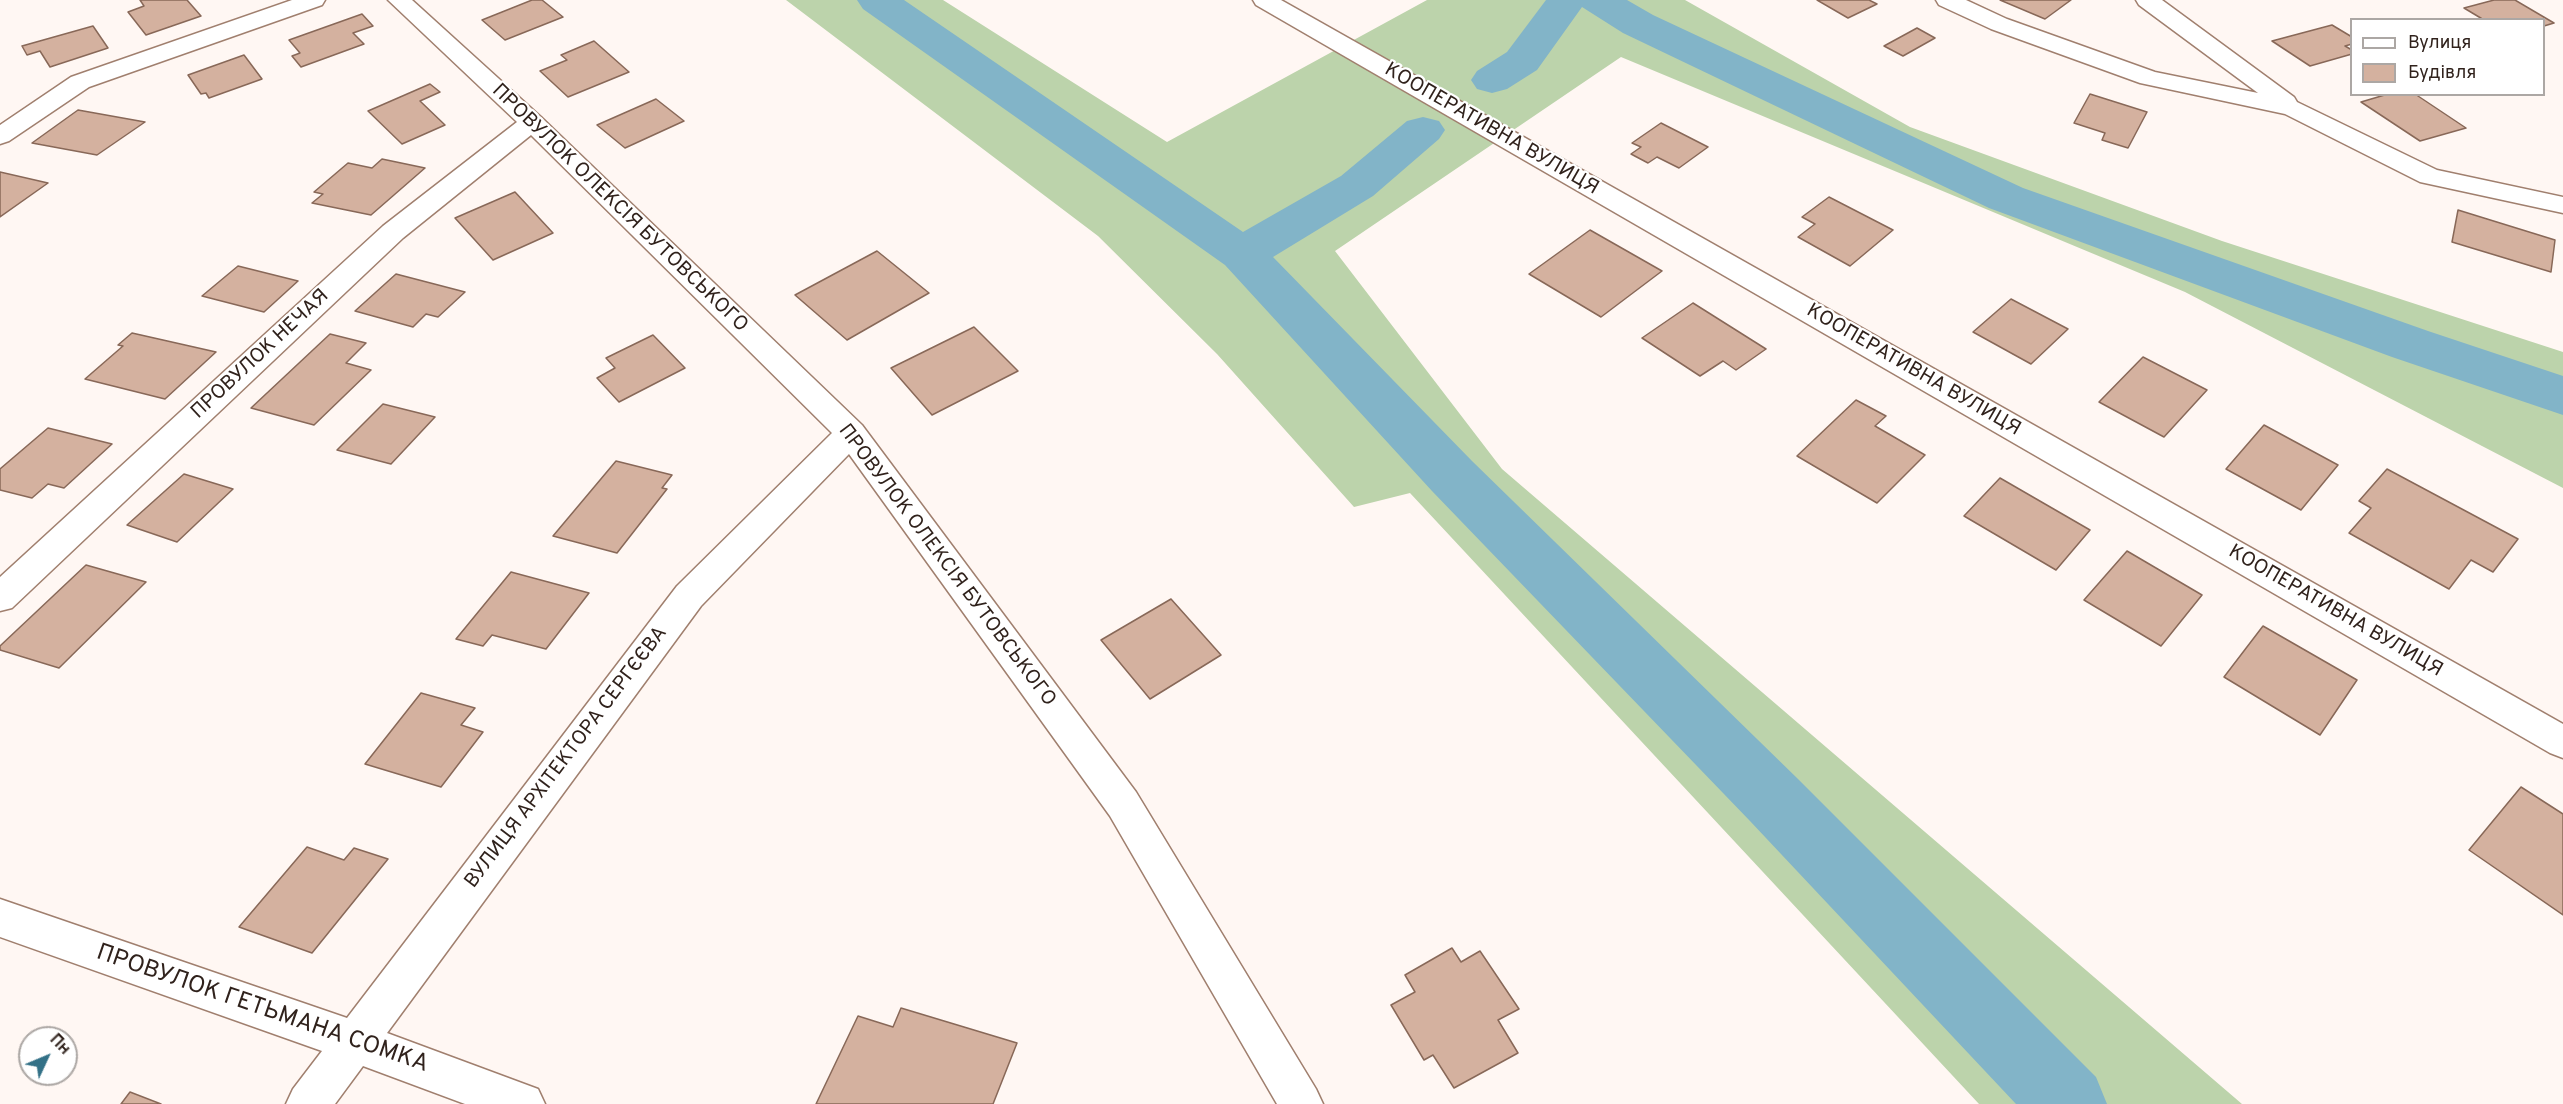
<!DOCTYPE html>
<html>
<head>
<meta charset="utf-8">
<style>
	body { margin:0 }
	#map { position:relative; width:2563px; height:1104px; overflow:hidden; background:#fff7f3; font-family:Overpass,sans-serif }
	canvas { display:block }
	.legend { position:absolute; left:2350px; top:18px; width:195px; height:78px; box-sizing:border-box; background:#fff; border:2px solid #aca7a4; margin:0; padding:8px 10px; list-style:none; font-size:18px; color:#30221c }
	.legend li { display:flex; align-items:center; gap:12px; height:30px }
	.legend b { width:30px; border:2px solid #aca7a4 }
	.north { position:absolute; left:18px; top:1026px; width:60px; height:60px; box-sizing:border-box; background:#fff; border:2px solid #aca7a4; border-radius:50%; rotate:46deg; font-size:16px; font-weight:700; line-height:24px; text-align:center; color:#30221c }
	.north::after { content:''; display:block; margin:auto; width:21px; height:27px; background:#337187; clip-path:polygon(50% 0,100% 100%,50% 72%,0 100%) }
</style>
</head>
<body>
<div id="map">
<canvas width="2563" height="1104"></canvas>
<ul class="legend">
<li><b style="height:8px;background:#fff"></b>Вулиця</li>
<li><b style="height:16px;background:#d4b19f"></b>Будівля</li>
</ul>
<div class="north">Пн</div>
</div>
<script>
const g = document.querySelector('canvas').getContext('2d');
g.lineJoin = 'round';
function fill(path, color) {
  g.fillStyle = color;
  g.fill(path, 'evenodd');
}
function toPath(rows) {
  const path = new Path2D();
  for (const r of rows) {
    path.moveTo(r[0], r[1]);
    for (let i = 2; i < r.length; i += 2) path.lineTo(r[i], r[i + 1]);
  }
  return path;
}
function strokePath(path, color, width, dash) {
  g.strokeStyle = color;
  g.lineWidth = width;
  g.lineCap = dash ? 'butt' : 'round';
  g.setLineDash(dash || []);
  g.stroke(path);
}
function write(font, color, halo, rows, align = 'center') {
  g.font = font + ' Overpass,sans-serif';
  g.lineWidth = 4.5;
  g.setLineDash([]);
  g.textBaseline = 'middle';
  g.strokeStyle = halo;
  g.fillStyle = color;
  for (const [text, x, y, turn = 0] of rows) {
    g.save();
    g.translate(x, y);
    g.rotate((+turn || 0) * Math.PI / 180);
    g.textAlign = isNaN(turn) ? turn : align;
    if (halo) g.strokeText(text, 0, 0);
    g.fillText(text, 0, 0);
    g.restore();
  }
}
fill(toPath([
	[786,0,943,0,1167,142,1427,0,1685,0,1910,127,2222,241,2563,352,2563,488,2185,292,1621,57,1335,251,1502,469,2242,1104,1979,1104,1410,493,1354,507,1217,354,1098,236]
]), '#bcd3ab');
fill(toPath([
	[857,0,904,0,1243,232,1341,176,1407,121,1423,117,1439,121,1445,130,1439,139,1373,196,1273,257,1472,461,1798,779,2096,1077,2107,1104,2016,1104,1750,821,1432,491,1225,265,863,9,857,0],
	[1546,0,1627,0,1653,15,2023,188,2428,331,2563,376,2563,415,2392,357,1989,208,1623,33,1582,7,1537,70,1507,89,1492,93,1477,89,1471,80,1477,71,1507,52,1546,0]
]), '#82b4c8');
const building = toPath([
	[140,0,187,0,201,16,146,35,128,12,144,6,140,0],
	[532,0,542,0,563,17,505,40,482,20,532,0],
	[1817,0,1869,0,1877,4,1848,18,1817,0],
	[2000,0,2071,0,2045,19,2000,0],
	[2494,0,2515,0,2554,23,2544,26,2544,20,2484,20,2464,8,2494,0],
	[362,14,373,26,353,33,364,44,301,67,292,56,300,53,289,40,362,14],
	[2332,25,2352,37,2352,44,2345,46,2352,50,2352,54,2310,66,2272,41,2332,25],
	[93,26,108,48,50,67,40,51,27,55,22,46,93,26],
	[1917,28,1935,38,1903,56,1884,46,1917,28],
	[594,41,629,72,568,97,540,71,567,60,561,55,594,41],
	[244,55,262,79,209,98,206,93,201,94,188,75,244,55],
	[430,84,440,92,420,101,445,125,402,144,368,111,430,84],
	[2090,94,2147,112,2128,148,2102,140,2105,133,2074,123,2090,94],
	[2388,94,2415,94,2466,128,2420,141,2361,102,2388,94],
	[656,99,684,121,625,148,597,125,656,99],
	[78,110,145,122,97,155,32,143,78,110],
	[1661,123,1708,147,1679,168,1657,157,1648,163,1631,154,1641,147,1632,143,1661,123],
	[382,159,425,168,371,215,312,203,323,194,314,192,348,163,372,168,382,159],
	[0,172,48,183,0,217,0,172],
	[515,192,553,233,493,260,455,218,515,192],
	[1829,197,1893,230,1850,266,1798,237,1815,224,1802,217,1829,197],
	[2458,210,2555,240,2551,272,2452,242,2458,210],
	[1590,230,1662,271,1601,317,1529,274,1590,230],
	[877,251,929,293,847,340,795,295,877,251],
	[238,266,298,281,264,312,202,296,238,266],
	[396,274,465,292,438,317,426,314,413,327,355,311,396,274],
	[2011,299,2068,329,2031,364,1973,332,2011,299],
	[1693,303,1766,349,1736,370,1723,361,1700,376,1642,338,1693,303],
	[974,327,1018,371,932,415,891,368,974,327],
	[132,333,216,352,165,399,85,379,123,346,118,345,132,333],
	[330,334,366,343,346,363,371,370,314,425,251,408,330,334],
	[653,335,685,368,619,402,597,378,615,368,606,358,653,335],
	[2143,357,2207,390,2164,437,2099,402,2143,357],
	[1856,400,1886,416,1875,426,1925,455,1877,503,1797,456,1856,400],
	[383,404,435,417,391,464,337,450,383,404],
	[2264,425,2338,465,2301,510,2226,469,2264,425],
	[48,428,112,444,64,488,48,484,32,498,0,490,0,469,48,428],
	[616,461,672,475,662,488,667,489,617,553,553,536,616,461],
	[2387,469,2518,539,2493,572,2471,560,2449,589,2349,533,2371,508,2359,501,2387,469],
	[184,474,233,489,177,542,127,525,184,474],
	[2000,478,2090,530,2056,570,1964,516,2000,478],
	[2127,551,2202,595,2161,646,2084,600,2127,551],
	[86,565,146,582,59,668,0,650,0,646,86,565],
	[511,572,589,593,546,649,492,635,483,646,456,639,511,572],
	[1171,599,1221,655,1150,699,1101,640,1171,599],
	[2263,626,2357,680,2320,735,2224,677,2263,626],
	[421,693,475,708,461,725,483,732,441,787,365,764,421,693],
	[2521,787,2563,814,2563,915,2469,850,2521,787],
	[307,847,344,860,354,848,388,859,312,953,239,927,307,847],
	[1452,948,1461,962,1480,951,1519,1009,1498,1020,1518,1053,1454,1088,1433,1055,1424,1060,1391,1005,1415,992,1405,975,1452,948],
	[901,1008,1017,1043,993,1104,816,1104,858,1016,893,1027,901,1008],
	[130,1092,161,1104,121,1104,130,1092]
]);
fill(building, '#d4b19f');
strokePath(building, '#886858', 1.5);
const street = toPath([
	[292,0,325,0,322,5,89,87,9,141,0,144,0,125,71,77,292,0],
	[388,0,412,0,541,117,862,425,1136,792,1316,1089,1323,1104,1277,1104,1110,816,849,454,701,606,387,1033,538,1089,545,1104,465,1104,363,1066,335,1104,286,1104,293,1089,322,1051,0,937,0,899,347,1018,677,586,832,433,531,135,403,238,12,608,0,611,0,577,383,226,517,122,388,0],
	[1936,0,1966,0,2007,19,2155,72,2258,93,2139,5,2136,0,2162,0,2294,97,2297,102,2437,170,2563,197,2563,213,2420,182,2285,114,2140,83,1991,29,1939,5,1936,0]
]);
const secondary = toPath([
	[1253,0,1281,0,2563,724,2563,758,2550,753,1256,5,1253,0]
]);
strokePath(street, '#a07f6e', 3);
strokePath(secondary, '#a07f6e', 3);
fill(street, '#fff');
fill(secondary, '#fff');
write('20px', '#30221c', '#fff', [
	["КООПЕРАТИВНА ВУЛИЦЯ",1491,130,30],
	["ПРОВУЛОК ОЛЕКСІЯ БУТОВСЬКОГО",619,209,44],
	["ПРОВУЛОК НЕЧАЯ",261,355,-43],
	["КООПЕРАТИВНА ВУЛИЦЯ",1913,371,30],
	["ПРОВУЛОК ОЛЕКСІЯ БУТОВСЬКОГО",946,566,53],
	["КООПЕРАТИВНА ВУЛИЦЯ",2335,612,30],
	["ВУЛИЦЯ АРХІТЕКТОРА СЕРГЄЄВА",567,758,-53]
]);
write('24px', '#30221c', '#fff', [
	["ПРОВУЛОК ГЕТЬМАНА СОМКА",262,1010,19]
]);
</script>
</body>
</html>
